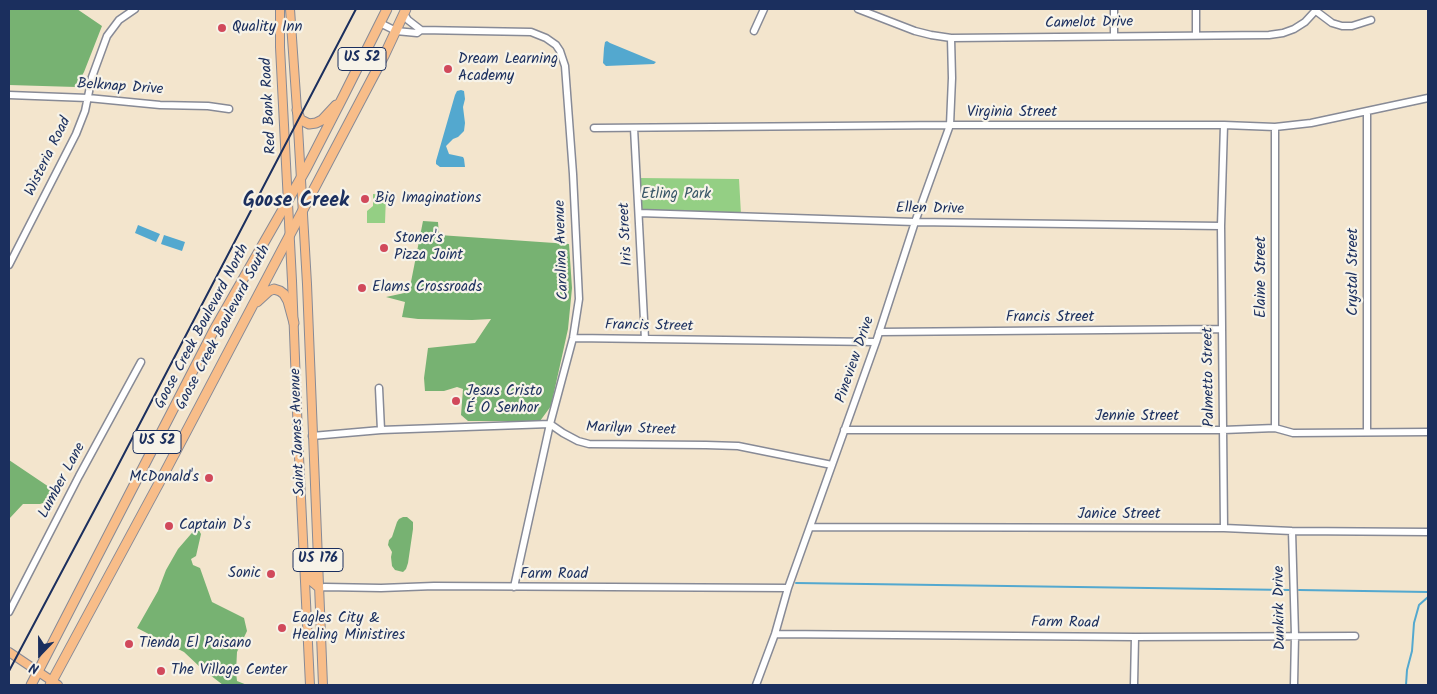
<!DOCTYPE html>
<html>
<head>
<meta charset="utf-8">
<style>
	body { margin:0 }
	#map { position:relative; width:1437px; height:694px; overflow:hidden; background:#f3e5cd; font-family:Kalam,sans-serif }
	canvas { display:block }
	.frame { position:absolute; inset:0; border:10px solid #1b2f5e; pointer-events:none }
	.north { position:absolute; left:15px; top:629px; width:50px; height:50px; -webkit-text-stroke:4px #f7f3e8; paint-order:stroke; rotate:202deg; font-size:14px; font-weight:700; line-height:20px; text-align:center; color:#1b2f5e }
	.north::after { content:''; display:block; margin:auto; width:18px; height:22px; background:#1b2f5e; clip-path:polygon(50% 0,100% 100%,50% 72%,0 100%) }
</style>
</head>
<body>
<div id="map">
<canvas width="1437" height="694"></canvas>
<div class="frame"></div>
<div class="north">N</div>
</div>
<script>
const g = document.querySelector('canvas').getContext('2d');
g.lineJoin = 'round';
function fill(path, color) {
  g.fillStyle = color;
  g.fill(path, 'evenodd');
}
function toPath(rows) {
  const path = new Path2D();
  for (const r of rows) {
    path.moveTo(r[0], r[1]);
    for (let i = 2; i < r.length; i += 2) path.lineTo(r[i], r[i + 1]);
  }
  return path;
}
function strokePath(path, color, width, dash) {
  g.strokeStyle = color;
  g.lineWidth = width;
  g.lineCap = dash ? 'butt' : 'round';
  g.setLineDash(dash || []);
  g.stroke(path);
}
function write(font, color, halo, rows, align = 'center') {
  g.font = font + ' Kalam,sans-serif';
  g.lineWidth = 4.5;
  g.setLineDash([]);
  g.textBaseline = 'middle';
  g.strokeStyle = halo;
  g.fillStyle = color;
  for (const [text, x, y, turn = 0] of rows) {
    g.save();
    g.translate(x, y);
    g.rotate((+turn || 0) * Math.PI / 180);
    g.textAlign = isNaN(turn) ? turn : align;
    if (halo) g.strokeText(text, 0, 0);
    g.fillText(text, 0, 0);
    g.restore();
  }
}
fill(toPath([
	[639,178,739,179,741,214,644,211,641,209],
	[373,194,386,195,385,223,367,223,367,211,373,206]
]), '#94cf84');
fill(toPath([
	[9,9,77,9,102,26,84,72,76,87,9,85],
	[423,221,438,222,439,235,569,244,572,288,568,329,551,406,540,421,468,421,461,415,463,389,457,387,444,391,425,391,424,378,428,348,475,343,491,319,472,320,418,319,402,317,405,302,386,297,409,292],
	[9,460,58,493,52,500,40,504,23,504,9,519],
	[403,517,407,517,413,522,413,529,408,563,406,569,403,572,395,570,392,566,391,557,392,552,388,545,389,540,392,537,397,522,399,519],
	[197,527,201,534,196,556,191,559,193,565,200,568,212,602,244,618,247,631,237,652,236,672,237,681,247,685,223,685,201,668,184,652,137,628,158,591,166,570,178,549]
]), '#77b272');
fill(toPath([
	[607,41,610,43,656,62,654,64,606,66,603,63,604,48,605,42],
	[461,90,464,91,465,99,463,107,465,123,464,131,458,137,453,139,446,146,449,154,463,157,464,159,465,167,440,167,436,164,436,161,455,95,457,91],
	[138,225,160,234,156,242,135,233],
	[164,235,185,242,182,251,161,244]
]), '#53a8cf');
strokePath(toPath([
	[796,583,1289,590],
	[1299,590,1428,592],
	[1406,685,1407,670,1412,651,1414,623,1419,605,1428,597]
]), '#53a8cf', 2);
const minor = toPath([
	[858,9,915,31,931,35,951,38,1269,35,1283,33,1294,29,1305,22,1317,9],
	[1316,11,1332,23,1342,26,1352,26,1371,20],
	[404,14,408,20,421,30],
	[380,23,396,31,417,33,421,30,531,32,546,38,556,45,560,51,565,66,573,174,579,299,573,338,550,424,514,587],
	[754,31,764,9],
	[1196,35,1196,9],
	[1114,36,1114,9],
	[9,95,88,98,160,105,208,106,229,109],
	[1275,127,1275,428],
	[594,128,950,125,1224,125,1275,127,1311,123,1428,98],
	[634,128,645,339],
	[639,213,915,222,1221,226],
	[9,265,76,134,85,111,92,77,107,36,119,20,135,9],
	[879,332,1222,329],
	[573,338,876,342],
	[379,388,381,430],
	[844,430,1223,430,1275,428,1293,433,1428,432],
	[1367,432,1367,112],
	[312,436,381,430,550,424,563,433,578,441,589,444,706,445,738,446,832,465],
	[810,527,1224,528,1292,531,1428,532],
	[1224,528,1221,226,1224,125],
	[1292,531,1295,635,1294,685],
	[319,588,325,587,381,588,434,586,788,588],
	[9,612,79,476,141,362],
	[775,634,1135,637,1355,636],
	[756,685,775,634,788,588,876,342,915,222,950,125,952,78,951,38],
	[1134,685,1135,637]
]);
const major = toPath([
	[280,9,280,47,292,281,298,436,310,685],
	[290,9,297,110,307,284,323,685],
	[303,556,307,557,310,564,312,582,319,588],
	[9,652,58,685]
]);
const highway = toPath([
	[297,110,300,119,303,121,309,124,316,123,322,120,336,105],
	[257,302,269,291,274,289,280,291,284,294,288,301,294,323],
	[31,685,214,330,306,169,344,95,387,9],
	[50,685,165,472,384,56,406,9]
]);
strokePath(minor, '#878a96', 9);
strokePath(major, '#878a96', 10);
strokePath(highway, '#878a96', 11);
strokePath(minor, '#fff', 6);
strokePath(major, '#f8bd89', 8);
strokePath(highway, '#f8bd89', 9);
strokePath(toPath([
	[9,671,112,477,356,9]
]), '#1b2f5e', 2);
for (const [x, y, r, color] of [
	[222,28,5,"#d1495b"],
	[448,69,5,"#d1495b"],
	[365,199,5,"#d1495b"],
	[384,248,5,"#d1495b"],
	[362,288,5,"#d1495b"],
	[456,401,5,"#d1495b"],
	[209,478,5,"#d1495b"],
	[169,526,5,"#d1495b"],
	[271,574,5,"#d1495b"],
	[282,628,5,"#d1495b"],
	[129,644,5,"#d1495b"],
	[161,671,5,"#d1495b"]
]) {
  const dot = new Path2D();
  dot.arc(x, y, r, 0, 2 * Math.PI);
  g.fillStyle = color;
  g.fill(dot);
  strokePath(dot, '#f7f3e8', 2);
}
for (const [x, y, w] of [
	[362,59,48],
	[157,442,48],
	[318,560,50]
]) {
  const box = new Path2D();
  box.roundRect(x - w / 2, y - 11.5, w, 23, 4);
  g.fillStyle = '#f7f3e8';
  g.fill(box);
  strokePath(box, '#1b2f5e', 1);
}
write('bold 14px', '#1b2f5e', null, [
	["US 52",362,59],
	["US 52",157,442],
	["US 176",318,560]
]);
write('15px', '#1b2f5e', '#f7f3e8', [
	["Camelot Drive",1089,24,-1],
	["Belknap Drive",120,88,4],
	["Red Bank Road",270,106,-93],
	["Virginia Street",1012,113],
	["Wisteria Road",49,157,-64],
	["Ellen Drive",930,210,1],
	["Iris Street",627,234,-93],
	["Carolina Avenue",563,250,-92],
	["Crystal Street",1354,272,-90],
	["Elaine Street",1262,277,-90],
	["Francis Street",1050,318],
	["Goose Creek Boulevard North",203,327,-62],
	["Francis Street",649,327,1],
	["Goose Creek Boulevard South",224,328,-62],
	["Pineview Drive",856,360,-71],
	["Palmetto Street",1210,377,-91],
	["Jennie Street",1137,417],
	["Marilyn Street",631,430,2],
	["Saint James Avenue",299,432,-92],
	["Lumber Lane",63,481,-62],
	["Janice Street",1119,515],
	["Farm Road",554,575],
	["Dunkirk Drive",1281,608,-91],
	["Farm Road",1065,624,1]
]);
write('15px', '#1b2f5e', '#f7f3e8', [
	["Quality Inn",232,28],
	["Dream Learning",458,60],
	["Academy",458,77],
	["Big Imaginations",375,199],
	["Stoner's",394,239],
	["Pizza Joint",394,256],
	["Elams Crossroads",372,288],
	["Jesus Cristo",466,392],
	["É O Senhor",466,409],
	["McDonald's",199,478,"right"],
	["Captain D's",179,526],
	["Sonic",261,574,"right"],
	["Eagles City &",292,619],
	["Healing Ministires",292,636],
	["Tienda El Paisano",139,644],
	["The Village Center",171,671]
], 'left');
write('15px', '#395768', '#f7f3e8', [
	["Etling Park",676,195]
]);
write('bold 20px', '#1b2f5e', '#f7f3e8', [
	["Goose Creek",296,203]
]);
</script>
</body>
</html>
